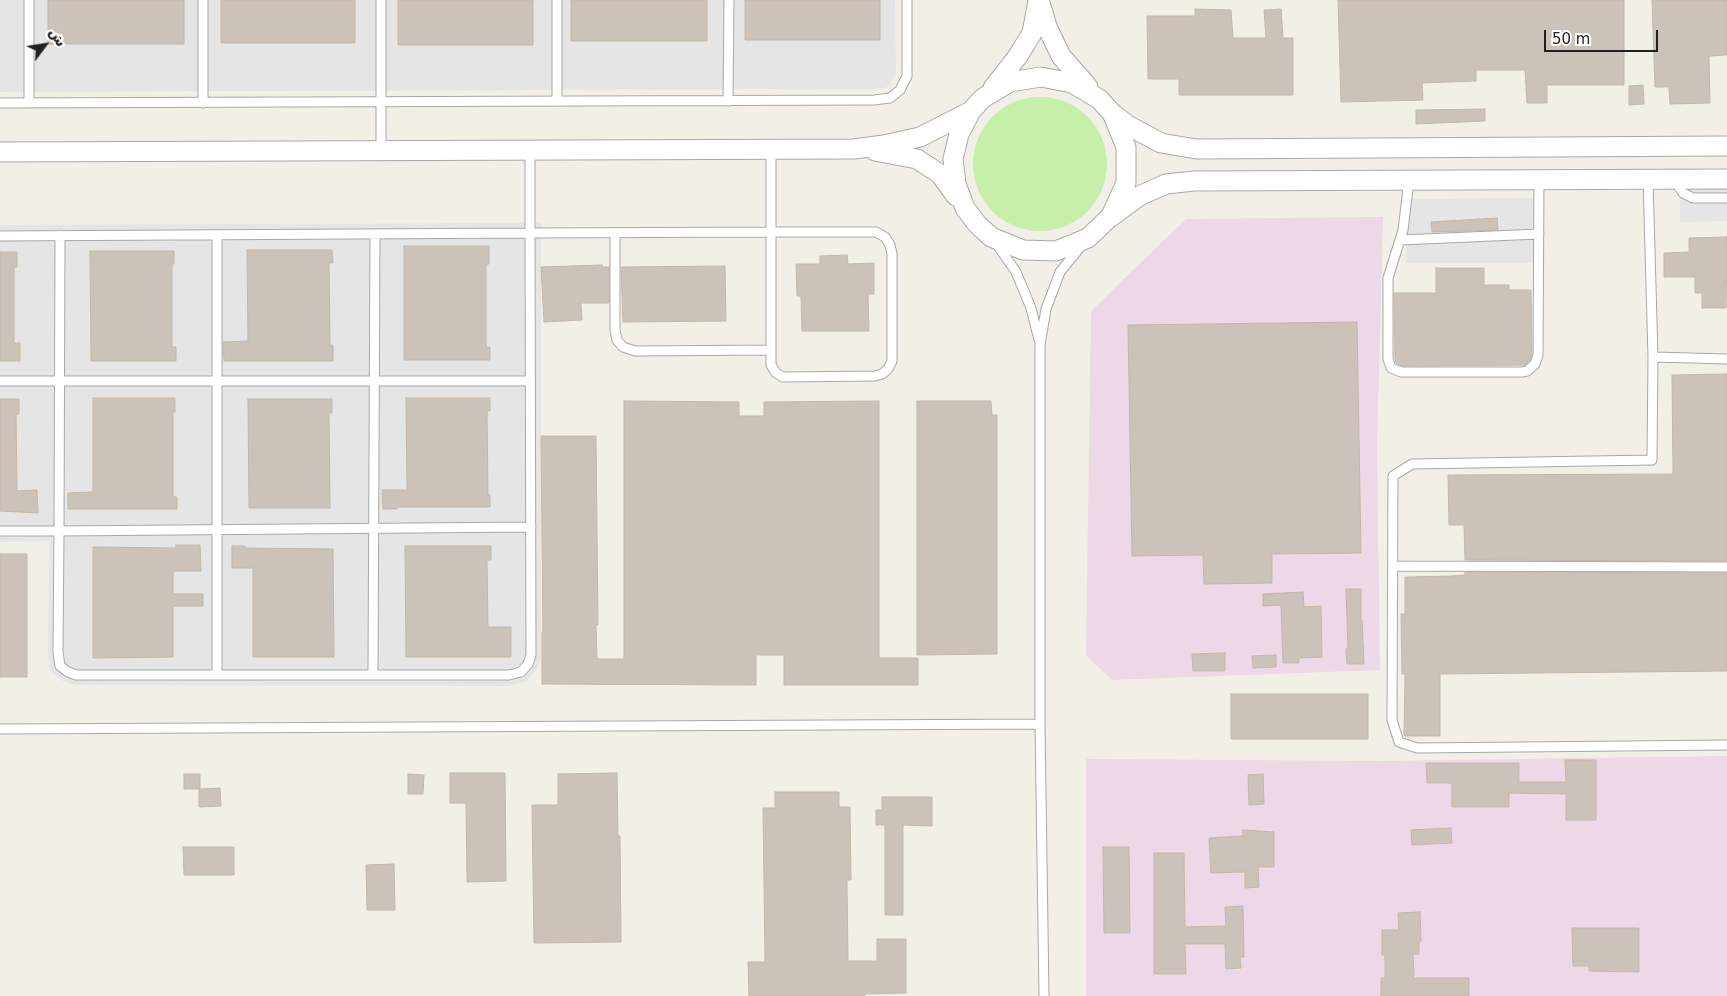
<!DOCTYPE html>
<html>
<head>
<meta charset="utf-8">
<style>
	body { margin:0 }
	#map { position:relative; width:1727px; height:996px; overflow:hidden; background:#f2efe7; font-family:"DejaVu Sans",Vazirmatn,sans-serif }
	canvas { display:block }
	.north { position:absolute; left:20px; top:20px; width:50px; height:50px; -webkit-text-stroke:4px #fff; paint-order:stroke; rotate:59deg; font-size:14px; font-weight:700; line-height:20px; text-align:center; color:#212121 }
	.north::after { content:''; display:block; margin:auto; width:18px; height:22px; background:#212121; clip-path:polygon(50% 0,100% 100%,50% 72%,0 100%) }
	.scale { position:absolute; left:1544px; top:30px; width:114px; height:22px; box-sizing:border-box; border:2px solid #212121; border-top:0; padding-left:6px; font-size:15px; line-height:18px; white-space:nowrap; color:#212121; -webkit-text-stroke:4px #fff; paint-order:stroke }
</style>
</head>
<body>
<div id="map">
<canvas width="1727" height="996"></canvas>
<div class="north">ش</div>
<div class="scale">50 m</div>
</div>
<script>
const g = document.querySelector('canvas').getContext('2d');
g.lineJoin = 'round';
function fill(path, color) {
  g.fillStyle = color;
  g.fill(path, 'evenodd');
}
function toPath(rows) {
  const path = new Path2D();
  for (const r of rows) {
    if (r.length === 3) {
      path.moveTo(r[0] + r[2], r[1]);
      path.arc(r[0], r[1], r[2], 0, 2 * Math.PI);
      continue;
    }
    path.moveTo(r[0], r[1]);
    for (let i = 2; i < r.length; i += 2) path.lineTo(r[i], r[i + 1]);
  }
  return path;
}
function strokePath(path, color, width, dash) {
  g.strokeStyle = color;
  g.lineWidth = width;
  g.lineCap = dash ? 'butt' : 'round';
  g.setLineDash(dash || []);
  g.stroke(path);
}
fill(toPath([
	[1383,217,1377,447,1380,670,1112,680,1086,655,1091,311,1186,219],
	[1727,756,1727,996,1086,996,1086,759,1382,761]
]), '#ecd8e6');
fill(toPath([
	[1040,164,67]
]), '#c6f0a9');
fill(toPath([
	[0,0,895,0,896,73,891,83,886,88,873,89,0,92],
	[1680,189,1727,189,1727,221,1680,222],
	[1544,198,1543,263,1406,263,1408,199],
	[541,223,541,656,537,669,527,681,510,686,75,685,63,681,50,671,48,653,49,541,0,542,0,225]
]), '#e5e5e5');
const building = toPath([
	[48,0,184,0,184,44,48,44,48,0],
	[221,0,355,0,355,43,221,43,221,0],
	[398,0,533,0,533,45,398,45,398,0],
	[571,0,707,0,707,41,571,41,571,0],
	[745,0,880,0,880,40,745,40,745,0],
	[1338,0,1624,0,1624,85,1547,85,1547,103,1527,103,1525,70,1476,70,1476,81,1422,83,1423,100,1341,102,1338,0],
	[1652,0,1727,0,1727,55,1709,56,1710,103,1670,104,1669,87,1655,87,1652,0],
	[1195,9,1231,10,1233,38,1266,38,1264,10,1281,9,1283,38,1293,38,1293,95,1179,95,1179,79,1148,79,1147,16,1195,16,1195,9],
	[1643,85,1644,104,1629,105,1629,86,1643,85],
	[1485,109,1485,121,1416,124,1416,110,1485,109],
	[1497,218,1498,230,1432,232,1431,222,1497,218],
	[1727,237,1726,308,1702,308,1702,293,1695,293,1695,277,1664,277,1664,253,1689,252,1689,238,1727,237],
	[404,246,489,246,489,264,486,264,486,347,490,347,490,360,404,360,404,246],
	[247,250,332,250,333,263,329,263,330,345,333,345,333,361,224,361,223,342,248,341,247,250],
	[90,251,174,251,174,264,172,264,172,347,176,347,176,361,91,361,90,251],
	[0,252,17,252,17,267,14,267,14,343,20,343,20,361,0,361,0,252],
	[847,255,848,264,874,263,874,294,868,294,869,331,802,331,801,296,797,296,796,264,820,264,820,256,847,255],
	[602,265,603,267,609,267,609,303,581,303,582,320,544,322,541,267,602,265],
	[725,266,726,321,623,322,621,267,725,266],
	[1436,268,1484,268,1484,285,1509,285,1509,290,1531,290,1532,355,1530,360,1525,365,1402,366,1396,363,1395,359,1394,293,1436,293,1436,268],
	[1357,322,1361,553,1272,554,1272,583,1204,584,1203,555,1132,556,1128,325,1357,322],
	[1727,374,1727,561,1465,560,1464,525,1449,525,1448,475,1673,474,1672,375,1727,374],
	[93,398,175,398,175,412,173,412,173,497,177,497,177,509,68,509,68,493,93,492,93,398],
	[406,398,490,398,490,411,487,411,488,495,490,495,490,507,397,507,397,509,383,509,382,490,407,490,406,398],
	[0,399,19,399,19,414,16,414,17,491,37,490,38,513,0,511,0,399],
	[248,399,332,399,332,413,329,413,330,508,249,508,248,399],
	[624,401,739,402,739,416,764,416,764,402,879,401,879,658,918,658,918,685,784,685,784,655,756,655,756,685,542,684,542,632,543,632,541,436,596,436,598,625,596,625,597,659,624,659,624,401],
	[917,401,991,401,992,415,997,415,997,654,917,655,917,401],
	[176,545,200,545,201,571,173,571,173,594,203,594,203,606,173,606,173,657,93,658,93,547,176,548,176,545],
	[232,546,245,546,245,548,333,549,334,657,253,657,253,568,232,568,232,546],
	[405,546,491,546,491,560,487,560,488,627,511,627,511,657,406,657,405,546],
	[0,554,27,554,27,677,0,677,0,554],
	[1465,572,1727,573,1727,671,1440,674,1440,736,1404,736,1405,674,1402,674,1401,614,1405,614,1405,577,1451,576,1465,575,1465,572],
	[1346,589,1361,589,1361,621,1362,620,1364,664,1347,664,1346,649,1348,649,1346,589],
	[1303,592,1304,607,1321,606,1322,657,1299,658,1299,663,1283,663,1281,605,1263,606,1263,594,1303,592],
	[1225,653,1225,671,1193,671,1192,654,1225,653],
	[1276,655,1276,667,1253,668,1252,656,1276,655],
	[1231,694,1368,694,1368,739,1231,739,1231,694],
	[1565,760,1596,760,1596,820,1566,820,1566,794,1509,793,1509,807,1452,807,1452,783,1427,783,1426,763,1519,763,1519,782,1566,782,1565,760],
	[450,773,505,773,506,881,467,882,466,803,450,803,450,773],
	[617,773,618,836,620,836,621,942,534,943,532,805,558,805,558,774,617,773],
	[184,774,200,774,200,789,220,788,221,806,199,807,199,789,184,789,184,774],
	[408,774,424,775,423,794,408,794,408,774],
	[1263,774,1264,804,1249,805,1248,775,1263,774],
	[775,792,839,792,839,807,850,807,851,880,847,880,848,961,877,961,877,939,906,939,906,993,865,994,865,996,749,996,748,962,765,962,763,808,775,808,775,792],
	[882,797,932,797,932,826,903,825,903,915,885,915,885,825,876,825,876,810,882,810,882,797],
	[1451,828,1452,843,1412,845,1411,830,1451,828],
	[1243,830,1274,832,1274,867,1258,867,1259,887,1245,888,1245,872,1211,873,1209,838,1243,836,1243,830],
	[183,847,234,847,234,875,184,875,183,847],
	[1103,847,1129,847,1130,933,1104,933,1103,847],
	[1154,853,1184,853,1185,927,1226,926,1225,907,1243,906,1244,957,1240,957,1241,968,1226,969,1225,944,1185,944,1186,974,1154,974,1154,853],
	[394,864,395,910,367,910,366,865,394,864],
	[1420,912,1421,941,1419,941,1419,954,1413,954,1414,978,1469,978,1469,996,1381,996,1381,978,1385,978,1385,955,1382,955,1382,930,1399,930,1398,913,1420,912],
	[1572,928,1639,928,1639,972,1589,971,1589,966,1573,966,1572,928]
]);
fill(building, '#cbc3b9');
strokePath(building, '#c5b7a8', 1);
const lane = toPath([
	[29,0,29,103],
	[203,0,203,103],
	[557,101,557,0],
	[728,101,729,0],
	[0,103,874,100,890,98,900,90,907,76,907,0],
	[530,150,530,233,771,232,876,232,885,237,890,245,892,254,892,361,888,369,882,374,875,376,783,377,776,373,771,365,771,149],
	[381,151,381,0],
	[1677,178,1679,187,1683,193,1693,198,1727,198],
	[1648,179,1653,357,1652,460,1412,464,1393,476,1392,720,1399,742,1417,748,1727,745],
	[1409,180,1403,230,1388,278,1388,359,1391,368,1401,372,1522,372,1527,371,1535,364,1538,355,1539,179],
	[615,233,615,330,617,340,623,347,635,351,771,350],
	[60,235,59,531,531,527],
	[217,235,217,675],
	[0,236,530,233,531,655,528,664,521,672,509,675,76,675,68,672,60,666,58,652,59,531,0,531],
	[1400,240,1539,234],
	[996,243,1016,272,1031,308,1039,340],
	[1653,357,1727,359],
	[0,381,530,381],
	[1393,566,1727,567],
	[373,675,375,234],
	[0,729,1040,724],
	[1044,996,1040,724,1040,345,1046,309,1060,272,1082,245]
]);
const street = toPath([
	[1039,0,1048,29,1061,56,1088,87],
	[993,88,1018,56,1032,33,1038,1],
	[1112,113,1126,147,1126,183,1111,216,1088,238,1056,251,1023,250,991,237,977,224,965,208,956,184,953,159,959,134,971,111,983,98,1010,82,1041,77,1072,83,1099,99,1112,113,1129,126,1161,143,1196,149,1727,146],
	[875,151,917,159,940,174,956,196],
	[0,152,854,149,884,145,920,137,971,111],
	[1112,216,1139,196,1166,184,1194,181,1727,179]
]);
strokePath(lane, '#a8a8a8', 11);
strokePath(street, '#a8a8a8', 21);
strokePath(lane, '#fff', 9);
strokePath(street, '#fff', 19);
</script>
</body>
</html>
